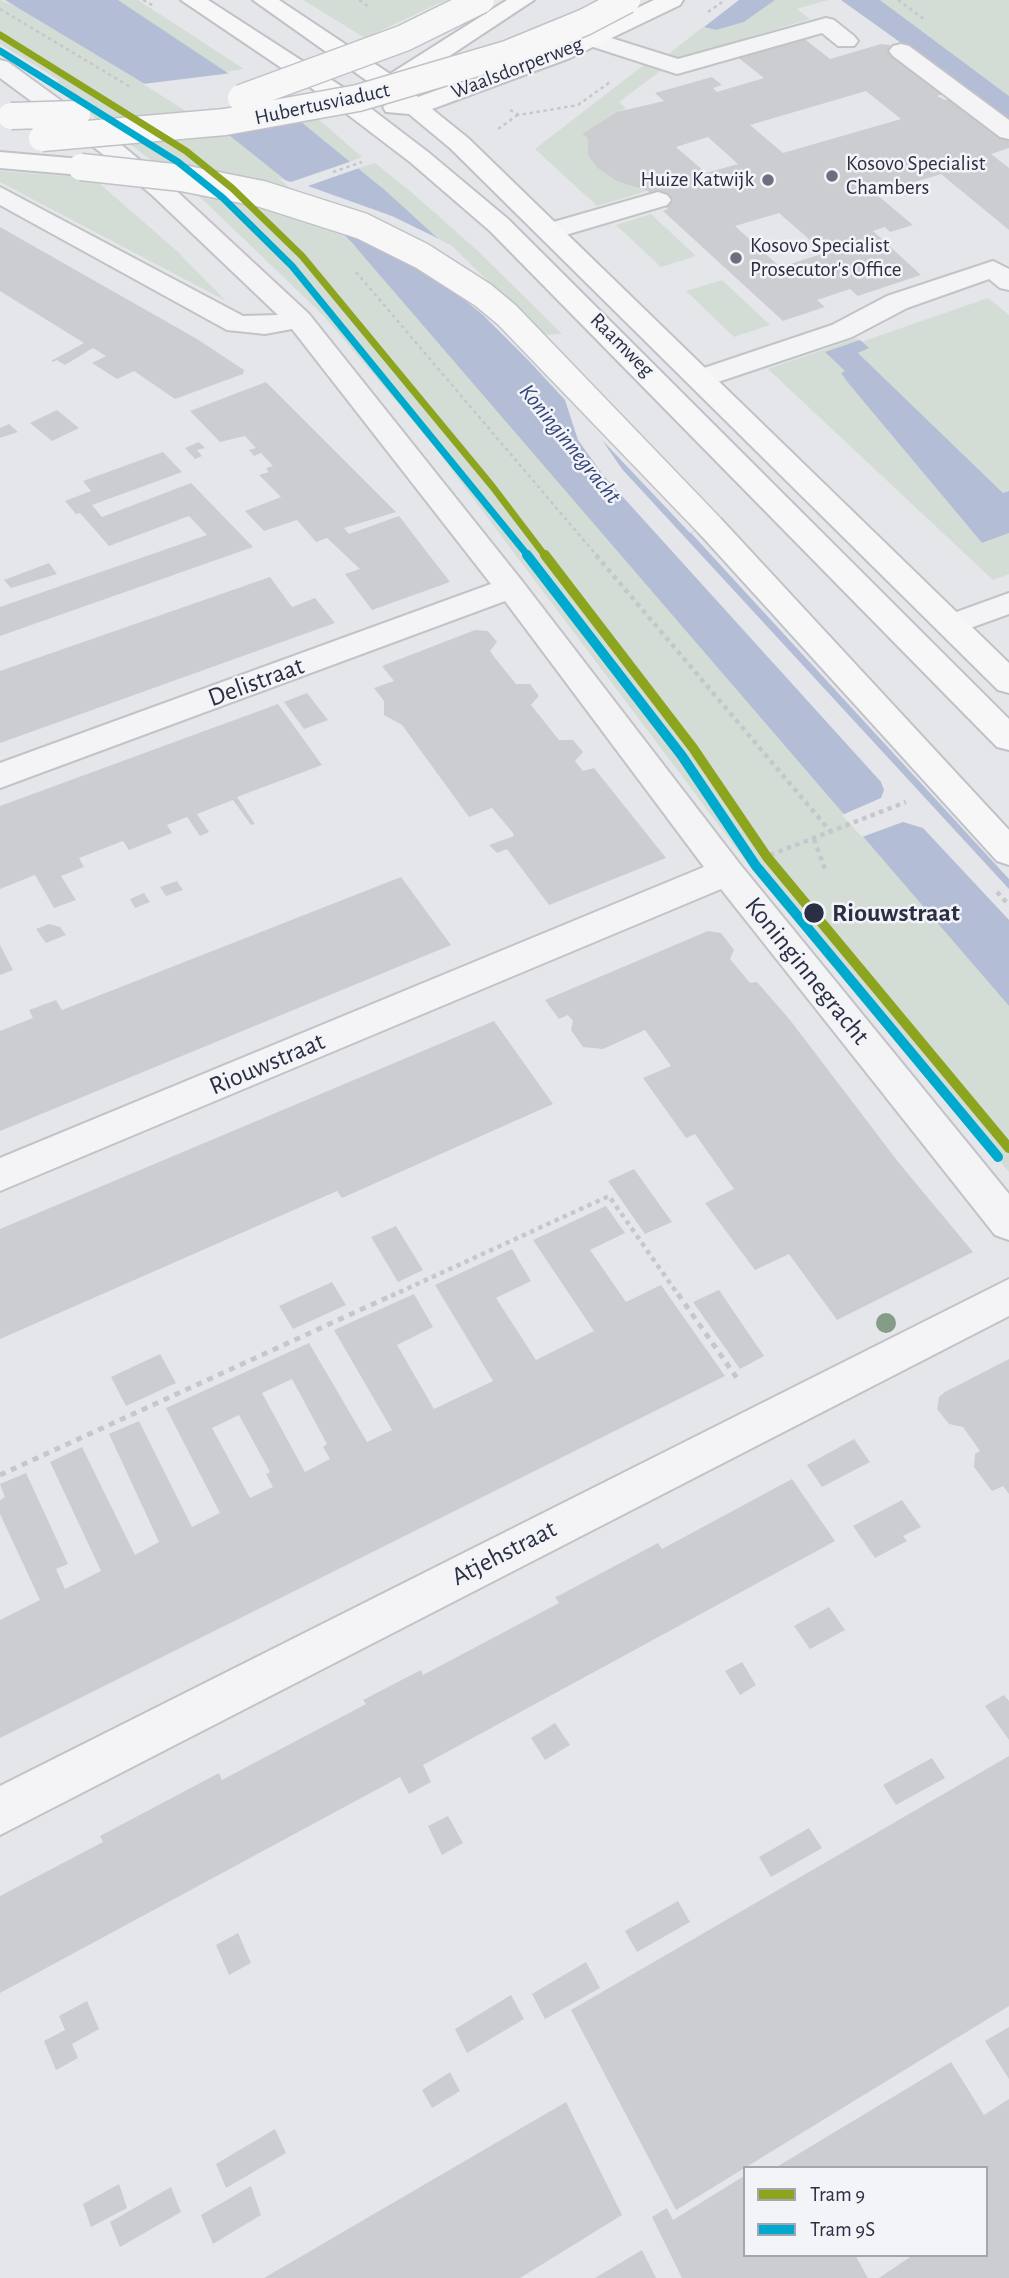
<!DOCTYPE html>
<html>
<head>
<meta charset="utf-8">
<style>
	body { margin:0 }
	#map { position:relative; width:1009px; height:2278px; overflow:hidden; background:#e5e6e9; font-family:"Alegreya Sans",sans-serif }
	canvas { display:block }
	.legend { position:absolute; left:743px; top:2166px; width:245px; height:91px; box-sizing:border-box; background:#f3f4f8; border:2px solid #a3a5b0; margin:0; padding:9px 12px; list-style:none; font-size:21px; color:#2a2f44 }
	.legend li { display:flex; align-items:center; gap:14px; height:35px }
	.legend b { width:35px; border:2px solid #a3a5b0 }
</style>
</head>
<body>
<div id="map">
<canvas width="1009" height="2278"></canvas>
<ul class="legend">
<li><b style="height:9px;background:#8da41f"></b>Tram 9</li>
<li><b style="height:9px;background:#00a9ce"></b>Tram 9S</li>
</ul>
</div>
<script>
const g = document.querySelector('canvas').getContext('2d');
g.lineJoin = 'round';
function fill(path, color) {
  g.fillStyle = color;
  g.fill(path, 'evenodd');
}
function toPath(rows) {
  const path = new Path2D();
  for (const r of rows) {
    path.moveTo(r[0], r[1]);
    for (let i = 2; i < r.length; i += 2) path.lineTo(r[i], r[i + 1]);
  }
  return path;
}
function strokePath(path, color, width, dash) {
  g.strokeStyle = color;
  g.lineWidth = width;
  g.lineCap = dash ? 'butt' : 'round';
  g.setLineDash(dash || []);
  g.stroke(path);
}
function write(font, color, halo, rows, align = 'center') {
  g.font = font + ' "Alegreya Sans",sans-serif';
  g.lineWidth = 5;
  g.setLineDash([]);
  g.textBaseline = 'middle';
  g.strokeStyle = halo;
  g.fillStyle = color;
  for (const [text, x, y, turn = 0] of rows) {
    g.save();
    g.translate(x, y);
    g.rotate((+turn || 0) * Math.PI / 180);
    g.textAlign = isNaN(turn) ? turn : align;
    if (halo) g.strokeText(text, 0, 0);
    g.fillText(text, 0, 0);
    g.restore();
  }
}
fill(toPath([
	[0,0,20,8,225,132,299,191,372,264,659,597,1009,1006,1009,1172,757,876,433,445,324,316,201,198,52,85,59,80,0,44],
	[118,0,138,0,244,69,225,72],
	[303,0,446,0,365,38],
	[775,0,828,0,797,9,810,19,676,59,666,56,703,27,716,30,744,22],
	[880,0,1009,0,1009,96],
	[645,64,663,69,619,102,626,108,582,134,588,138,588,155,596,167,618,182,647,191,597,206,535,149],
	[317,118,362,157,354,160,356,165,362,167,375,163,410,191,478,251,562,334,539,335,386,191,300,121],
	[0,171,93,178,177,251,226,301,0,182],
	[651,214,696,256,661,267,616,225],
	[722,280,770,325,734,337,686,291],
	[988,298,1009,315,1009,491,1003,493,858,353,868,348,861,342],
	[857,338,860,340,826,352,846,371,849,384,982,543,1009,533,1009,574,993,580,768,369]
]), '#d3ddd5');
fill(toPath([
	[5,0,118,0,300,121,386,191,470,268,714,525,691,533,1009,879,1009,1006,353,244,299,191,225,132],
	[739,0,775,0,744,22,716,30,704,27],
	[841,0,880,0,1009,96,1009,120],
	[860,340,869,348,858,353,1003,493,1009,491,1009,533,982,543,849,384,841,373,845,371,825,352]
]), '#b3bdd5');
fill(toPath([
	[232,73,305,120,222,134,143,84],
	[355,160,362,167,308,186,392,216,433,236,452,246,498,291,718,524,690,533,602,440,622,469,1009,889,1009,920,923,828,903,822,862,837,842,815,881,798,884,790,881,782,603,475,578,440,565,400,529,361,483,315,450,288,297,194,278,178,291,182]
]), '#e5e6e9');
fill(toPath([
	[802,37,830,59,881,44,889,45,947,89,946,93,937,96,945,100,953,98,1009,141,1009,148,991,154,1009,168,1009,230,941,174,876,194,913,225,890,232,885,227,873,231,921,275,858,296,850,289,817,300,825,307,783,321,663,211,668,209,648,191,618,182,596,167,588,155,588,138,582,134,617,112,664,101,655,93,712,77,722,85,713,88,717,92,764,78,736,56],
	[866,91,901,119,783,153,750,125],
	[708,137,738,164,706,173,676,147],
	[779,213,825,253,780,267,735,226],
	[0,227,197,339,244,370,243,374,175,399,134,371,117,379,92,363,106,356,93,348,65,365,57,360,53,362,51,361,84,343,0,291],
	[266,382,396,512,344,528,349,534,399,516,450,582,372,610,345,574,360,569,327,538,316,542,297,520,264,531,245,511,281,497,259,475,269,472,266,468,273,466,261,453,254,456,249,450,256,448,245,436,220,442,190,411],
	[57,410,79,428,52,441,30,423],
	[9,424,18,432,0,438,0,428],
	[199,442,205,448,197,450,202,456,195,459,185,448],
	[163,452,182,472,92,505,102,517,191,483,253,547,0,636,0,607,207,535,189,516,109,546,80,513,76,514,65,501,91,491,83,481],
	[49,563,57,574,11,588,4,580],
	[270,577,292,607,315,598,335,623,0,743,0,671],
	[475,630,488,631,497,642,490,651,495,658,516,684,530,684,539,696,531,705,559,740,573,740,583,752,575,761,583,771,594,768,666,858,549,905,507,849,497,853,489,845,514,836,513,833,492,808,469,817,402,725,384,715,384,701,374,688,394,681,382,666],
	[307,693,328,720,304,729,284,702],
	[278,704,322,765,237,797,255,824,251,825,233,800,197,814,209,832,200,836,187,817,167,825,172,833,129,850,123,841,79,858,84,867,61,876,76,900,54,908,35,875,0,889,0,806],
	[401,877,451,945,0,1131,0,1031,33,1018,29,1010,56,1000,62,1010],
	[177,881,183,890,166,896,160,887],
	[144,893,150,902,135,908,130,899],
	[49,924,60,927,66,935,46,943,36,929],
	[708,931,721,933,734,950,730,959,750,983,757,982,790,1020,899,1163,973,1252,837,1320,789,1254,755,1270,705,1203,734,1189,695,1134,686,1138,643,1078,671,1066,645,1030,603,1049,583,1047,571,1030,573,1021,568,1015,559,1019,545,1000],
	[0,945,13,970,0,975],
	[494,1021,553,1104,342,1198,337,1191,0,1339,0,1229],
	[634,1169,672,1222,645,1234,608,1181],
	[606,1206,625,1233,590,1250,626,1302,661,1285,725,1376,0,1738,0,1620,40,1600,0,1514,0,1500,5,1497,0,1484,26,1473,68,1564,56,1569,65,1589,101,1571,50,1462,82,1447,135,1555,159,1542,109,1434,139,1421,192,1527,220,1513,166,1408,309,1343,367,1442,392,1430,334,1330,414,1294,433,1327,397,1345,434,1409,493,1381,435,1285,512,1249,531,1281,496,1298,536,1360,594,1331,533,1240],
	[292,1379,327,1444,323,1447,330,1459,305,1472,262,1393],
	[239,1415,270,1472,266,1474,273,1487,250,1498,212,1428],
	[396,1226,423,1270,398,1282,371,1237],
	[332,1282,346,1305,293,1329,279,1306],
	[719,1290,764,1356,740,1369,693,1302],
	[160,1354,176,1383,126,1406,111,1377],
	[1009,1359,1009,1494,1003,1486,992,1491,974,1467,975,1454,980,1451,963,1427,949,1424,937,1409,939,1397,945,1392],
	[854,1439,870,1462,822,1487,807,1465],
	[792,1479,835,1541,423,1765,431,1782,409,1794,400,1777,0,1993,0,1896,103,1842,100,1836,219,1773,222,1780,366,1704,363,1700,421,1670,423,1675,559,1603,555,1597,560,1595,658,1543,662,1549],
	[902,1500,921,1527,903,1536,907,1541,875,1558,853,1526],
	[829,1607,845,1630,810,1649,794,1626],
	[742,1662,756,1685,740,1695,725,1671],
	[1004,1695,1009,1701,1009,1740,985,1706],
	[555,1723,570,1745,545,1760,531,1738],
	[1009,1756,1009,2006,676,2210,571,2010],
	[932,1758,945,1778,896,1805,883,1785],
	[448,1816,463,1843,442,1855,428,1826],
	[809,1828,822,1848,771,1877,759,1857],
	[678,1901,690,1922,637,1952,625,1931],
	[238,1933,251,1963,229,1975,216,1945],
	[586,1962,600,1988,545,2019,532,1994],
	[511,1995,524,2019,467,2053,455,2029],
	[87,2001,99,2029,72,2044,78,2058,56,2070,44,2041,65,2030,59,2016],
	[1009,2027,1009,2079,985,2041],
	[951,2062,984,2115,1009,2099,1009,2278,879,2278,913,2255,986,2255,986,2168,775,2168],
	[450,2072,460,2091,432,2108,422,2090],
	[566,2102,622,2215,520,2278,264,2278],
	[275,2129,286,2153,226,2188,216,2164],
	[744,2176,745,2255,855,2255,868,2278,682,2278,652,2217,667,2208,673,2220],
	[119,2184,127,2208,91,2227,83,2204],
	[251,2186,261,2215,213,2244,201,2215],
	[171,2187,181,2212,120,2247,110,2222],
	[642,2250,656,2278,595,2278]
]), '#cccdd1');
const minor = toPath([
	[826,18,834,20,854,36,858,41,854,46,838,46,822,33,677,74,584,44,580,39,584,34,592,32,678,59,826,18],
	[901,44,909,46,1009,120,1009,139,1000,137,893,56,889,51,893,46,901,44],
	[0,60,8,62,118,142,170,185,309,314,522,581,739,863,1009,1194,1009,1240,995,1235,721,889,0,1191,0,1158,704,867,505,601,0,788,0,763,491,584,292,329,265,334,227,330,0,205,0,187,243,316,278,315,152,195,100,152,0,78,0,60],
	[658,192,667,195,671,200,667,205,552,239,543,237,539,231,543,225,658,192],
	[993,261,1009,269,1009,290,1000,288,989,279,907,308,852,337,712,384,702,386,692,384,688,378,692,372,832,325,887,296,993,261],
	[1009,593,1009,614,951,635,940,632,935,625,940,618,1009,593],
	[1009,1279,1009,1316,0,1835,0,1786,1009,1279]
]);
const major = toPath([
	[181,0,208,0,344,88,428,152,508,219,1009,719,1009,750,997,747,490,231,410,162,326,98,181,0],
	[253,0,279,0,390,74,507,0,534,0,404,86,418,97,554,48,654,0,683,0,680,5,570,58,432,109,468,138,1009,663,1009,693,998,690,450,148,409,114,386,112,383,107,392,100,388,97,374,102,365,100,362,95,373,85,253,0],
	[0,152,81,159,90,162,94,167,90,172,81,175,0,168,0,152],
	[710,516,721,519,1009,830,1009,865,997,861,699,533,695,526,699,519,710,516]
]);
strokePath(minor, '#c2c3c7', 4);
strokePath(major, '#c1c2c7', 4);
strokePath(toPath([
	[143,0,154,6],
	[359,0,369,7],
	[898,0,924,19],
	[0,9,132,88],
	[708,12,725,0],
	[510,110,519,115,578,105,610,82],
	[498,129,519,114],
	[333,172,362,162],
	[356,272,598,557]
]), '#c6c7cc', 2.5, [3.5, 3.5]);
strokePath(toPath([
	[596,555,831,832],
	[814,839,825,869],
	[770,855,906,802],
	[997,892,1009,905],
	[391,1296,609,1196,679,1296]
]), '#c6c7cc', 4.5, [4.5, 4.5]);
strokePath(toPath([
	[678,1294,739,1381],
	[0,1475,395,1294]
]), '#c6c7cc', 5, [6, 6]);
fill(minor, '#f4f4f6');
fill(major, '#f7f7f8');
const majorBridge = toPath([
	[241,98,404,38,481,0],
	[11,116,77,114],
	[42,138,225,122,358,98,507,54,585,22,627,0],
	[81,167,182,178,262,194,362,226,422,256,483,295,507,315,710,526]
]);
strokePath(majorBridge, '#c1c2c7', 29, []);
strokePath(majorBridge, '#f7f7f8', 26);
strokePath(toPath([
	[0,35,186,151,232,188,302,256,492,486,546,557]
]), '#8da41f', 7);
strokePath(toPath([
	[545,555,693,748,767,857,1009,1148]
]), '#8da41f', 10);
strokePath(toPath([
	[0,51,178,162,223,198,292,266,529,557]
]), '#00a9ce', 7);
strokePath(toPath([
	[527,555,682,756,756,866,998,1157]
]), '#00a9ce', 10);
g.fillStyle = '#859c87';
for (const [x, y] of [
	[886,1323]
]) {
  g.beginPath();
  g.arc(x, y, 10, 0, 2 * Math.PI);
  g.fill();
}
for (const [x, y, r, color] of [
	[832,176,7,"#6b6f7e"],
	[768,180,7,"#6b6f7e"],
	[736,258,7,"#6b6f7e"],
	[814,913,11,"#2a2f44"]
]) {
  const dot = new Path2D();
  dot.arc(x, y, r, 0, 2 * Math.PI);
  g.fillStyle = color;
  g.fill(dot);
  strokePath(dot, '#f3f4f8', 2.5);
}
write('21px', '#2a2f44', '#f3f4f8', [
	["Waalsdorperweg",517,68,-21],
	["Hubertusviaduct",322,104,-12],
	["Raamweg",622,345,45]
]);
write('21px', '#2a2f44', '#f3f4f8', [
	["Kosovo Specialist",846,164],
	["Chambers",846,188],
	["Huize Katwijk",754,180,"right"],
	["Kosovo Specialist",750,246],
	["Prosecutor's Office",750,270]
], 'left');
write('italic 23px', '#334679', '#f3f4f8', [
	["Koninginnegracht",570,444,51]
]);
write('26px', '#2a2f44', '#f3f4f8', [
	["Delistraat",256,682,-20],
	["Koninginnegracht",807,971,51],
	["Riouwstraat",267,1064,-23],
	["Atjehstraat",504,1553,-27]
]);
write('bold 26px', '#2a2f44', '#f3f4f8', [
	["Riouwstraat",832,913]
], 'left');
</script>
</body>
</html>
